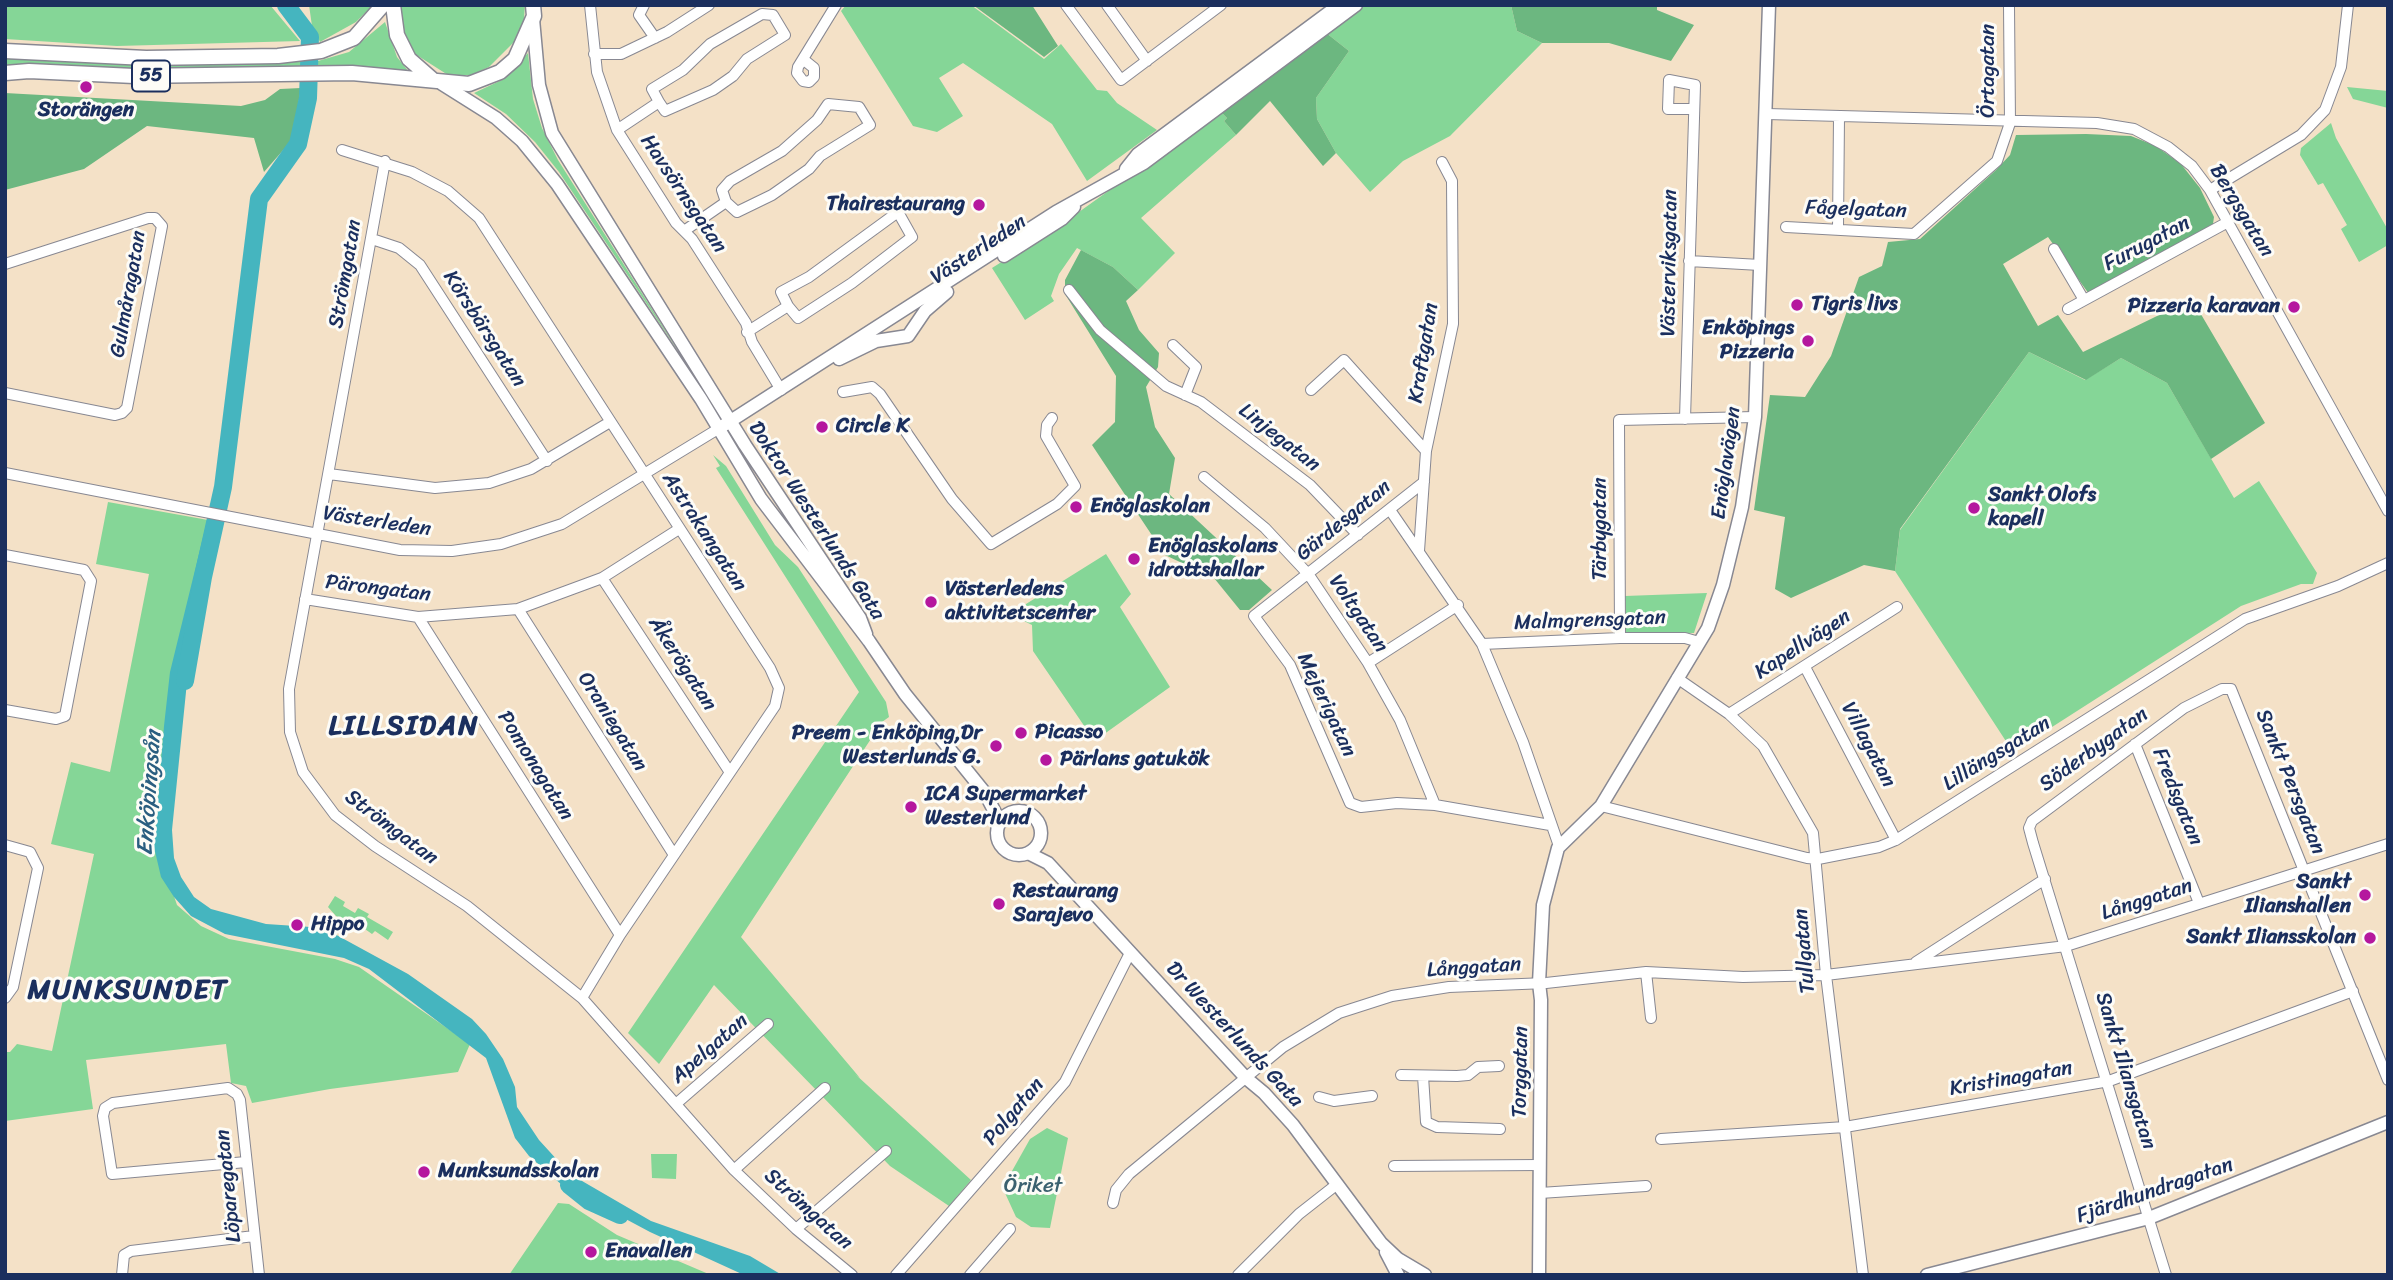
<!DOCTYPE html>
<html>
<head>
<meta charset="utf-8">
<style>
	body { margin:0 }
	#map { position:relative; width:2393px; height:1280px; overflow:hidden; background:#f4e1c7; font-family:Sriracha,sans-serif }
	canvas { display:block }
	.frame { position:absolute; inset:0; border:7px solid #1b2f5e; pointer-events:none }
</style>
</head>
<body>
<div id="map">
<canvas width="2393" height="1280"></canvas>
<div class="frame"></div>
</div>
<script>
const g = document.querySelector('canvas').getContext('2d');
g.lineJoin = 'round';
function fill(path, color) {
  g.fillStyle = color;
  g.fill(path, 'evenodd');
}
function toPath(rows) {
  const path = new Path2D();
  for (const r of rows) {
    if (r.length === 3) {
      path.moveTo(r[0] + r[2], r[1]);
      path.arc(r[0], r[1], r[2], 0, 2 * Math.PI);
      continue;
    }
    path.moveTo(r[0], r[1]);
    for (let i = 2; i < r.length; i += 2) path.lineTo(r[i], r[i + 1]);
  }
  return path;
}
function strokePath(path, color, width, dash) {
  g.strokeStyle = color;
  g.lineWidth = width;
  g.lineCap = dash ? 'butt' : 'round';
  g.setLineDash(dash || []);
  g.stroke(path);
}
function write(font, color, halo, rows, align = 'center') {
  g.font = font + ' Sriracha,sans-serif';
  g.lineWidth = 6;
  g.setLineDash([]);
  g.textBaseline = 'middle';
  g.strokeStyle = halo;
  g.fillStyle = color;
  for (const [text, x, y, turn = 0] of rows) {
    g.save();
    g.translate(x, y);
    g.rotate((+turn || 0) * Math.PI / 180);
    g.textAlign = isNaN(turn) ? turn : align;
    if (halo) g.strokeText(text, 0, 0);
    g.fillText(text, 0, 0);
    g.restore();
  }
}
fill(toPath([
	[5,5,270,5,300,41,117,46,5,39],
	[309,5,373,5,356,22,320,42,312,26],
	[399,5,525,5,524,19,518,38,489,67,471,75,448,75,415,54,403,30],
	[846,5,971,5,1044,59,1061,44,1097,90,1107,91,1117,103,1157,130,1087,181,1052,124,963,63,939,78,963,116,937,132,913,126,841,11],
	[1361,5,1511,5,1517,31,1542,43,1450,136,1403,161,1370,192,1336,153,1317,119,1316,98,1349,51,1325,32],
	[385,22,397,57,409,72,364,67,117,69,5,67,5,57,113,64,318,61,349,52],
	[528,53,533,99,542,128,558,160,684,360,559,172,535,142,506,114,474,93,504,79],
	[2347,87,2388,91,2388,108,2353,99],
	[1220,111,1227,118,1224,121,1236,135,1141,218,1175,253,1138,290,1113,267,1077,248,1059,274,1051,296,1054,301,1025,320,992,268,1065,222],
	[2331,123,2336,138,2388,230,2388,245,2359,262,2341,229,2347,225,2323,183,2318,185,2300,155,2301,148],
	[2029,352,2085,380,2121,358,2167,383,2234,498,2259,481,2317,573,2313,584,2301,584,2241,606,2013,752,1895,571,1900,530],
	[713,455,726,466,775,545,798,567,886,702,889,717,882,722,741,937,860,1078,855,1074,971,1180,949,1206,890,1166,714,985,659,1064,628,1033,859,692,716,468,720,466],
	[108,502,208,520,168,711,157,813,161,858,177,905,201,926,229,939,335,959,359,967,470,1044,458,1072,330,1089,252,1103,246,1086,231,1083,226,1044,86,1060,93,1109,5,1121,5,1052,10,1052,17,1044,52,1051,94,854,51,844,71,762,110,772,149,574,96,564],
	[1106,554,1131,594,1120,607,1170,687,1100,737,1087,730,1033,651,1032,625,1010,614],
	[1707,593,1694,633,1626,632,1625,596],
	[335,896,345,902,343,906,355,913,358,908,369,914,367,917,393,932,388,940,375,931,372,934,352,920,349,923,336,916,328,907],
	[1047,1128,1068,1138,1050,1228,1031,1227,1016,1217,1005,1193,1012,1171,1030,1139],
	[651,1154,677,1154,676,1179,652,1178],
	[558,1203,569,1204,617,1235,711,1275,509,1275]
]), '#85d697');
fill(toPath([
	[973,5,1032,5,1058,46,1044,57],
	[1511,5,1657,5,1657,10,1694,25,1671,61,1609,43,1542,43,1517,31],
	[1325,32,1349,51,1316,98,1317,119,1336,153,1323,166,1270,101,1236,135,1224,121,1227,118,1220,111],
	[301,88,292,140,264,172,254,138,147,126,84,169,5,190,5,93,241,106,265,100,280,89],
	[2086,134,2131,136,2156,146,2181,164,2200,188,2214,217,2213,224,2089,294,2048,237,2003,264,2038,326,2058,315,2083,352,2192,299,2265,423,2211,459,2167,383,2121,358,2086,380,2029,352,1900,529,1895,571,1864,565,1791,598,1775,589,1785,517,1754,510,1770,395,1805,397,1831,356,1859,277,1882,266,1888,242,1920,239,1996,170,2010,155,2016,135],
	[1081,250,1113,267,1138,290,1126,301,1139,330,1159,353,1158,367,1146,387,1155,427,1175,458,1169,494,1272,590,1249,610,1240,610,1214,578,1165,555,1092,445,1115,422,1116,376,1065,294,1065,280]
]), '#6cb780');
fill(toPath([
	[206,525,216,527,194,613,172,830,174,858,181,877,194,897,211,909,266,924,311,927,331,932,408,974,472,1019,486,1034,503,1059,515,1087,517,1107,539,1140,570,1174,651,1221,750,1256,782,1275,744,1275,650,1232,562,1185,529,1156,515,1138,486,1058,369,969,344,958,225,934,191,916,174,897,161,877,154,847,164,726,170,672]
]), '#45b5bf');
strokePath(toPath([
	[185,681,203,577,223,487,259,199,298,144,308,98,310,37,286,5],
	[569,1185,589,1201,620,1215]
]), '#45b5bf', 18);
const minor = toPath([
	[590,5,597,72,617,130,676,223,692,239,746,323,752,342,781,390],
	[644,5,639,15,655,38],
	[1066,5,1121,80,1221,5],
	[1107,5,1147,61],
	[594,54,621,54,667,32,709,5],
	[804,60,814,68,814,77,809,82,803,81,797,73,798,67,836,5],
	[1767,114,2097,123,2134,129,2168,147,2192,166,2210,190,2388,511],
	[617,130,659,102,665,111,713,90,733,76,747,59,785,35,773,15,762,14,710,44,683,70,652,89,659,102],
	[342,150,412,172,448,191,479,218,770,668,779,688,775,706,620,935,582,998],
	[385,161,289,689,290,732,303,772,335,815,375,846,467,906,582,998,734,1170,796,1229,852,1275],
	[2210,190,2301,135,2325,110,2341,67,2348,5],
	[1786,227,1914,234,1997,161,2010,123,2009,5],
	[1838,228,1839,117],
	[684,231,726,202,737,212,772,195,809,169,820,156,870,125,859,107,828,104,817,120,782,151,730,181,722,190,726,202],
	[372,239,399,248,420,265,547,461],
	[2054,249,2084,300],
	[1689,261,1760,265],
	[5,264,148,218,155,218,162,226,127,408,122,413,115,415,5,393],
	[1069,290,1100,330,1166,386,1201,402,1310,485,1358,535],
	[2068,309,2228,222],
	[747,332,788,306,798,318,852,283,912,237,898,212,809,277,781,292,788,306],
	[1173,345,1196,367,1185,395],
	[1311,390,1344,360,1426,451],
	[843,392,872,387,880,394,952,499,991,544,1057,504,1075,486,1046,436,1047,425,1052,418],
	[1685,419,1695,85,1669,80,1668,109,1694,109],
	[5,473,400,550,452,551,501,544,562,524,718,429],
	[329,474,435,488,489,483,531,469,610,422],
	[1204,477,1265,528,1309,575,1368,663,1400,720,1435,805],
	[1424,482,1254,616,1290,665,1350,803,1361,807,1397,803,1435,805,1550,825],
	[1390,510,1482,644,1523,742,1559,846],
	[1419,551,1426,451,1453,324,1452,181,1442,162],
	[5,555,84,570,91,581,65,716,56,719,5,710],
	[602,578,729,771],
	[305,599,418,617,518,609,602,578,679,529],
	[518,609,674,855],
	[418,617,620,935],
	[1620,638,1619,420,1755,417],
	[1482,644,1620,638,1685,638,1699,642],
	[1368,663,1458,605],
	[1805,667,1896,840],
	[1677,678,1729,714,1763,746,1813,833,1826,975,1863,1275],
	[1729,714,1897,607],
	[2135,744,2199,903],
	[1601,806,1807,858,1818,859,1879,847,1896,840,2245,619,2338,586,2388,563],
	[5,845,30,852,38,868,13,987,5,998],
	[1916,962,2045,879],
	[1646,972,1651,1018],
	[1401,1075,1457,1076,1468,1075,1478,1067,1499,1066],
	[1423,1076,1426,1122,1437,1127,1500,1129],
	[1319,1097,1334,1101,1372,1096],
	[677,1103,768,1024],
	[1661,1139,1845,1127,2109,1081,2353,991],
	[246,1162,112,1174,103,1116,105,1108,113,1103,228,1088,237,1094,240,1100,259,1275],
	[1394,1166,1539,1165],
	[734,1170,825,1088],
	[1540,1193,1646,1186],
	[1113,1203,1116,1190,1129,1174,1283,1047,1339,1013,1392,996,1449,987,1546,983,1646,972,1743,977,1826,975,2066,946,2388,844],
	[796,1229,886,1151],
	[122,1275,124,1255,131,1251,254,1236],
	[896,1275,1065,1082,1130,953],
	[970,1275,1010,1229],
	[1238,1275,1299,1214,1336,1185],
	[2166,1275,2033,843,2029,828,2032,821,2184,708,2222,689,2231,689,2388,1080]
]);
const tertiary = toPath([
	[1126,169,1138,154,1339,5],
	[1004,256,1062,219,1074,207],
	[839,359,876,341,908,336,925,311,947,292],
	[718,429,1056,212,1144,163,1356,5],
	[1539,1275,1541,1000,1539,983,1543,905,1558,848,1601,806,1708,628,1723,585,1742,507,1755,417,1769,5]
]);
const secondary = toPath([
	[533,19,539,85,552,133,745,445,860,618,866,634],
	[442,84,496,118,522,141,557,184,701,399,761,499,869,641,905,694,985,793,999,820],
	[1019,833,22],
	[1028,853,1048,863,1246,1078,1264,1093,1293,1125,1381,1243,1398,1259,1425,1275],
	[1386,1252,1398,1275],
	[1927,1275,2149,1218,2388,1122]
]);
const primary = toPath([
	[393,5,397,35,409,59,433,80],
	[5,51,146,58,278,56,321,51,354,38,383,5],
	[5,73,29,71,134,76,352,73,469,84,500,72,515,59,534,16,533,5]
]);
strokePath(minor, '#888892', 12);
strokePath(tertiary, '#888892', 15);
strokePath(secondary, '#888892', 15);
strokePath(primary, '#888892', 17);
strokePath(minor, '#fff', 10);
strokePath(tertiary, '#fff', 12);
strokePath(secondary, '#fff', 12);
strokePath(primary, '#fff', 14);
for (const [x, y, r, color] of [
	[86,87,7,"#b5179e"],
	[979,205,7,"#b5179e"],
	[1797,305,7,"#b5179e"],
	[2294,307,7,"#b5179e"],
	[1808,341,7,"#b5179e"],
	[822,427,7,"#b5179e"],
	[1076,507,7,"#b5179e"],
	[1974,508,7,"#b5179e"],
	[1134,559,7,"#b5179e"],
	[931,602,7,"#b5179e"],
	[1021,733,7,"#b5179e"],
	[996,746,7,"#b5179e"],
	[1046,760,7,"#b5179e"],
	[911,807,7,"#b5179e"],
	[2365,895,7,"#b5179e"],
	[999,904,7,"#b5179e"],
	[297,925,7,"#b5179e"],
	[2370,938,7,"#b5179e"],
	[424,1172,7,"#b5179e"],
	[591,1252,7,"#b5179e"]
]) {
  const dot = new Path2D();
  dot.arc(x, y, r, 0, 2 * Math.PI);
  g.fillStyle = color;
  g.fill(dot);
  strokePath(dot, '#fdfcf7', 2.5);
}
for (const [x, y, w] of [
	[151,76,38]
]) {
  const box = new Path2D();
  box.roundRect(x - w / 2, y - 15.5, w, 31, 5);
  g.fillStyle = '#fdfcf7';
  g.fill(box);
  strokePath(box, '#1b2f5e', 2);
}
write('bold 19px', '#1b2f5e', null, [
	["55",151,76]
]);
write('21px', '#1b2f5e', '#fdfcf7', [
	["Örtagatan",1989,71,-90],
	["Havsörnsgatan",683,194,56],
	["Fågelgatan",1856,210,2],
	["Bergsgatan",2241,211,59],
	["Furugatan",2147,244,-28],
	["Västerleden",979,250,-33],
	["Västerviksgatan",1670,263,-89],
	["Strömgatan",346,274,-80],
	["Gulmåragatan",129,294,-80],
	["Körsbärsgatan",484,329,57],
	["Kraftgatan",1424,353,-81],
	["Linjegatan",1279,438,38],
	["Enöglavägen",1727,463,-82],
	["Doktor Westerlunds Gata",816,521,57],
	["Gärdesgatan",1344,521,-39],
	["Västerleden",377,522,9],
	["Tärbygatan",1601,529,-90],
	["Astrakangatan",704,532,57],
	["Pärongatan",378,589,7],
	["Voltgatan",1358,614,56],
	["Malmgrensgatan",1590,621,-2],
	["Kapellvägen",1803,645,-33],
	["Åkerögatan",682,664,57],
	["Mejerigatan",1326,705,65],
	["Oraniegatan",612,722,58],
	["Villagatan",1868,745,62],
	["Söderbygatan",2094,750,-36],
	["Lillängsgatan",1997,754,-32],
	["Pomonagatan",535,766,58],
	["Sankt Persgatan",2290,782,68],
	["Fredsgatan",2177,797,68],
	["Strömgatan",391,828,37],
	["Långgatan",2147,900,-18],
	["Tullgatan",1805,951,-95],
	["Långgatan",1474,968,-4],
	["Dr Westerlunds Gata",1234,1035,47],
	["Apelgatan",710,1049,-41],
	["Sankt Iliansgatan",2125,1071,73],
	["Torggatan",1521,1072,-89],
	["Kristinagatan",2011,1079,-10],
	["Polgatan",1014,1112,-50],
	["Löparegatan",229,1186,-96],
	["Fjärdhundragatan",2155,1191,-19],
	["Strömgatan",808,1210,42]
]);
write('bold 21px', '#1b2f5e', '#fdfcf7', [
	["Storängen",86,111,"center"],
	["Thairestaurang",965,205,"right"],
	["Tigris livs",1811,305],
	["Pizzeria karavan",2280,307,"right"],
	["Enköpings",1794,329,"right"],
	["Pizzeria",1794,353,"right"],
	["Circle K",836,427],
	["Sankt Olofs",1988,496],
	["kapell",1988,520],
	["Enöglaskolan",1090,507],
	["Enöglaskolans",1148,547],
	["idrottshallar",1148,571],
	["Västerledens",945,590],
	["aktivitetscenter",945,614],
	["Picasso",1035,733],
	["Preem - Enköping,Dr",982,734,"right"],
	["Westerlunds G.",982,758,"right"],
	["Pärlans gatukök",1060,760],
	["ICA Supermarket",925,795],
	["Westerlund",925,819],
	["Sankt",2351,883,"right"],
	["Ilianshallen",2351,907,"right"],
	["Restaurang",1013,892],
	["Sarajevo",1013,916],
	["Hippo",311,925],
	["Sankt Iliansskolan",2356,938,"right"],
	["Munksundsskolan",438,1172],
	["Enavallen",605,1252]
], 'left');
write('21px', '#3b616f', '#fdfcf7', [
	["Öriket",1033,1187]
]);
write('italic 23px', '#2a5e80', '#fdfcf7', [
	["Enköpingsån",150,793,-86]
]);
g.letterSpacing = '2px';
write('bold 28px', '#1b2f5e', '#fdfcf7', [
	["LILLSIDAN",404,727],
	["MUNKSUNDET",128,991]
]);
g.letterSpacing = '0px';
</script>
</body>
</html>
